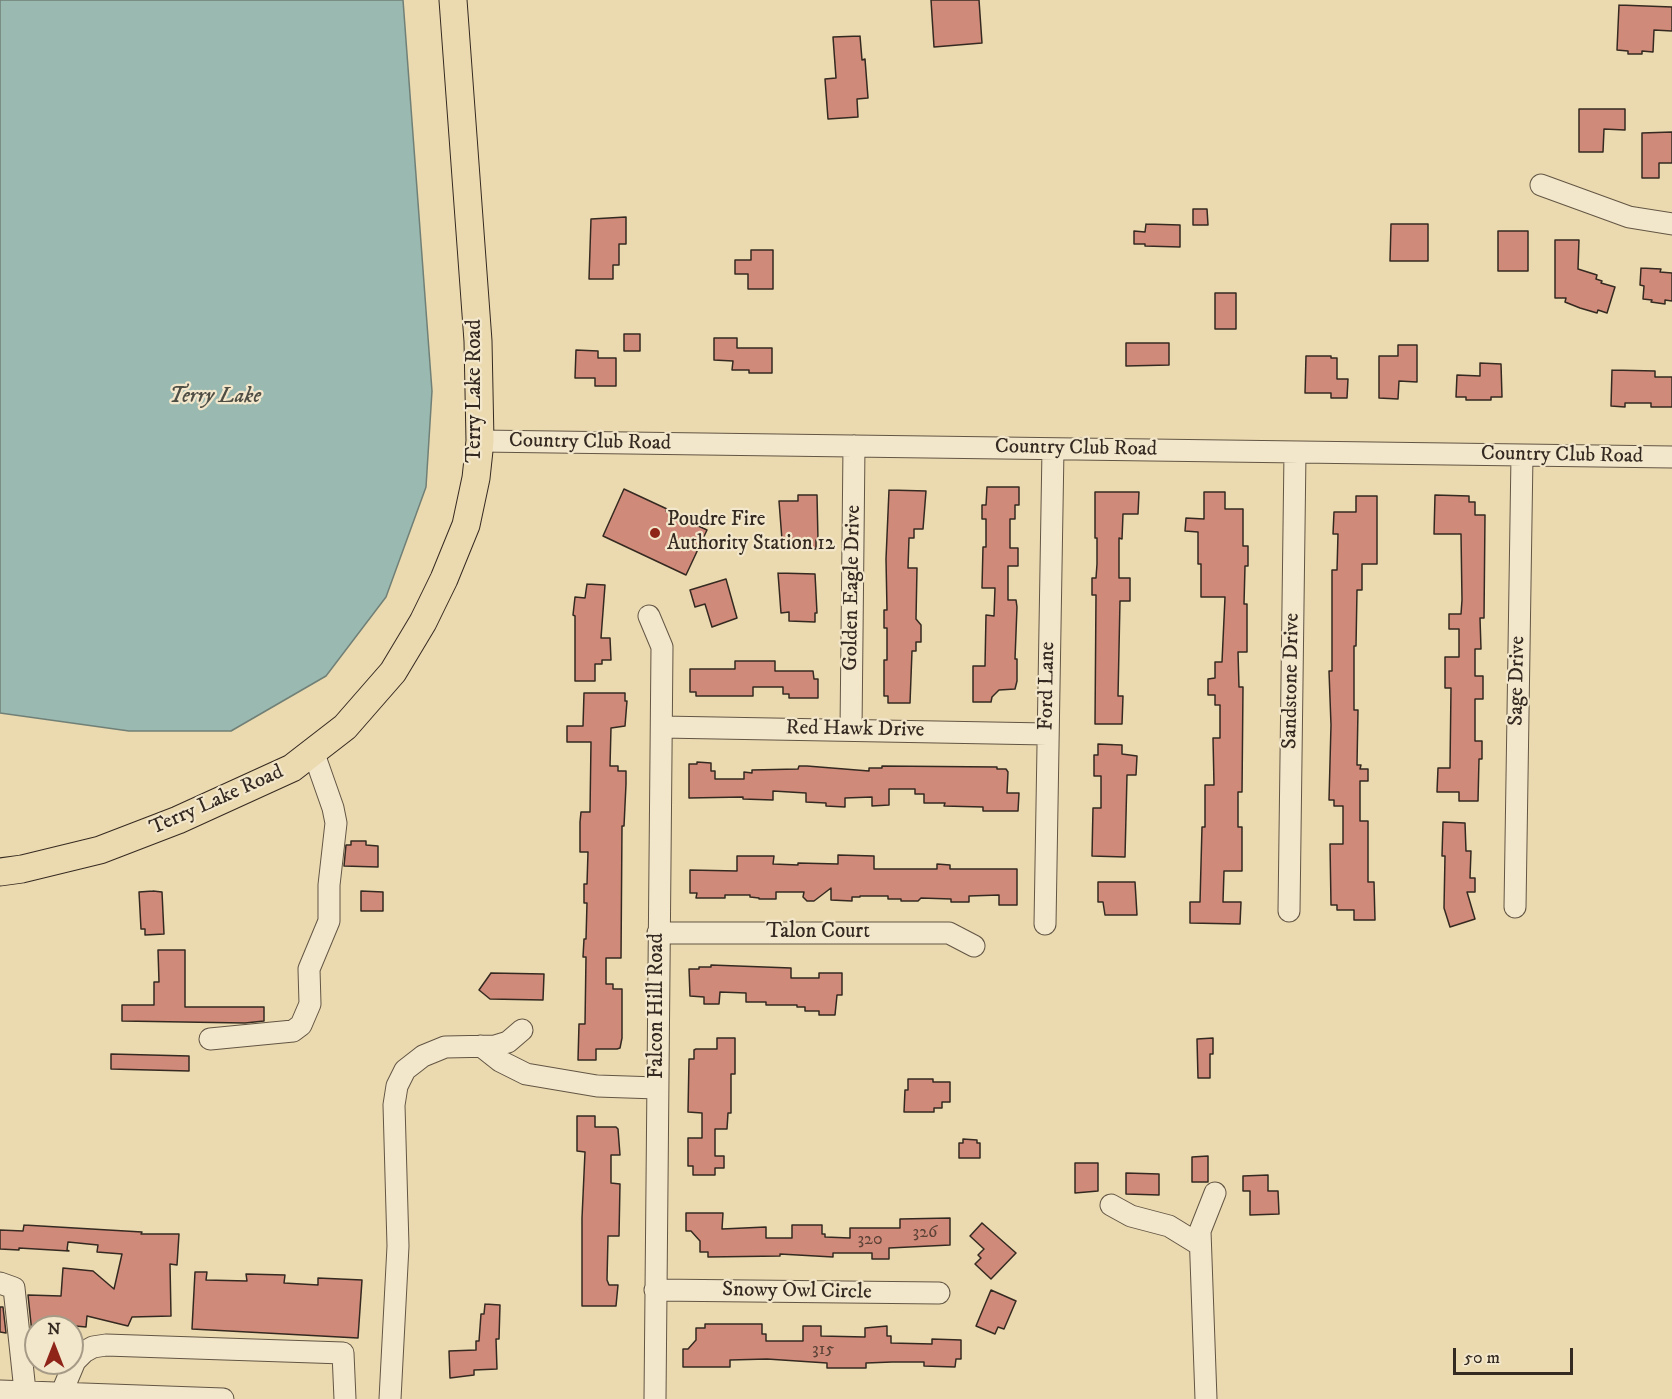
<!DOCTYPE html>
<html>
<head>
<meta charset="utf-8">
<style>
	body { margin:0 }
	#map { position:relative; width:1672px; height:1399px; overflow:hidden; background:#ebd9af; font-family:"IM FELL DW Pica",serif }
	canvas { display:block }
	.north { position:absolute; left:24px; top:1315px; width:60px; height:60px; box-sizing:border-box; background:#f2e6cb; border:2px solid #a69b87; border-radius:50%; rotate:0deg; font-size:16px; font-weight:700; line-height:24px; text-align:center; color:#352a21 }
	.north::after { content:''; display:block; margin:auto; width:21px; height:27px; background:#8f2418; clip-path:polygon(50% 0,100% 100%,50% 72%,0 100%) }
	.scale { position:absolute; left:1453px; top:1348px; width:120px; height:27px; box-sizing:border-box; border:3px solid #352a21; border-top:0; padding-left:8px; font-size:18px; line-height:21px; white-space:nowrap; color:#352a21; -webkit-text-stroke:4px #f2e6cb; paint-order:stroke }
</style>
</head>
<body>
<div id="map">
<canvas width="1672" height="1399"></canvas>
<div class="north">N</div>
<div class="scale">50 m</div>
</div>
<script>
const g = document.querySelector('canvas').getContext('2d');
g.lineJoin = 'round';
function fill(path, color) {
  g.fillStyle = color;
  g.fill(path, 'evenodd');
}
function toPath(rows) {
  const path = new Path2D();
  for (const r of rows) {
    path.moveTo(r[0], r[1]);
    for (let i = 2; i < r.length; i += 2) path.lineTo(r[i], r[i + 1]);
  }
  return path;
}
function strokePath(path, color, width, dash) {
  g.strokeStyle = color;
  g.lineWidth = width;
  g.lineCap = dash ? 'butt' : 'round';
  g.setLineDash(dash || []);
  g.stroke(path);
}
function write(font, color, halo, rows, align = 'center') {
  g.font = font + ' "IM FELL DW Pica",serif';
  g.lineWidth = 4.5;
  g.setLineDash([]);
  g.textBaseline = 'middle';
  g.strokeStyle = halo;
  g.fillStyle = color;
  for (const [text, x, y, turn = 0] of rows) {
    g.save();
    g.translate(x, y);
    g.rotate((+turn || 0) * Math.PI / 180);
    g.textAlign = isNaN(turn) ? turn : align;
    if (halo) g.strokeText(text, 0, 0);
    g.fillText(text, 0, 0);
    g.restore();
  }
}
const water = toPath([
	[0,0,403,0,432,391,426,487,386,597,326,676,231,731,129,731,0,713,0,0]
]);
fill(water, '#99b9b1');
strokePath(water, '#718077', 1.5);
const building = toPath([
	[931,0,979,0,982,43,934,47,931,0],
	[1619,5,1672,7,1672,31,1654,30,1653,52,1642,51,1642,54,1628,54,1628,51,1617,50,1619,5],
	[860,36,862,60,865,59,868,98,857,99,858,117,828,119,825,79,836,78,833,37,860,36],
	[1579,109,1625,109,1625,130,1604,129,1603,152,1579,152,1579,109],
	[1672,132,1672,163,1659,163,1659,178,1642,178,1642,133,1672,132],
	[1193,209,1207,209,1208,225,1193,225,1193,209],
	[626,217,626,244,619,244,619,265,613,265,613,279,589,279,591,219,626,217],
	[1146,224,1180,225,1180,247,1145,246,1145,244,1134,244,1134,231,1145,232,1146,224],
	[1391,224,1428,224,1428,261,1390,261,1391,224],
	[1498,231,1528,231,1528,271,1498,271,1498,231],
	[1555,240,1579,240,1578,269,1597,275,1596,279,1602,281,1601,283,1615,287,1607,313,1598,310,1597,313,1580,308,1565,302,1566,298,1555,298,1555,240],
	[751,250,773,250,773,289,748,289,748,274,735,274,735,260,751,260,751,250],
	[1641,268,1661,269,1660,272,1672,273,1672,301,1665,300,1665,304,1651,302,1652,300,1643,299,1644,286,1640,285,1641,268],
	[1215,293,1236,293,1236,329,1215,329,1215,293],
	[624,334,640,334,640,351,624,351,624,334],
	[714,338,737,338,737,348,772,348,772,373,749,373,749,370,732,370,733,361,714,360,714,338],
	[1126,343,1169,343,1169,365,1126,366,1126,343],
	[1398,345,1417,345,1417,382,1399,381,1398,399,1379,398,1379,356,1398,356,1398,345],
	[576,350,598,351,598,358,616,358,616,386,595,386,595,378,575,378,576,350],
	[1306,356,1331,356,1331,358,1337,358,1337,379,1348,379,1347,398,1331,398,1331,393,1305,393,1306,356],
	[1480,363,1501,364,1502,397,1491,397,1491,400,1466,400,1466,397,1456,397,1457,375,1480,376,1480,363],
	[1612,370,1655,371,1655,377,1672,377,1672,407,1651,407,1651,403,1625,403,1625,407,1611,406,1612,370],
	[987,487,1019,487,1019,505,1015,505,1015,519,1010,519,1010,548,1018,548,1018,566,1008,566,1008,600,1016,600,1017,607,1015,659,1017,659,1017,681,1015,689,999,690,992,697,991,702,973,702,973,666,985,666,986,615,994,616,995,588,982,588,983,547,986,547,986,519,982,519,982,505,986,505,987,487],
	[624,489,667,509,666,511,707,530,686,575,603,536,624,489],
	[889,490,926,491,923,529,914,529,914,538,909,538,908,568,917,568,916,619,921,625,921,642,916,642,916,651,912,651,910,703,888,703,888,696,884,696,884,660,887,660,887,628,884,628,884,610,887,610,886,559,889,490],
	[1095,492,1139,492,1138,514,1123,514,1122,539,1119,538,1119,578,1130,578,1130,601,1120,601,1118,696,1123,696,1122,724,1095,724,1096,595,1092,595,1092,578,1096,578,1097,564,1097,538,1095,538,1095,492],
	[1204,492,1225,492,1225,509,1243,509,1243,546,1248,546,1248,566,1245,566,1244,604,1247,604,1247,652,1238,652,1239,687,1243,687,1242,792,1238,792,1238,827,1242,827,1242,871,1224,871,1223,902,1241,902,1240,924,1190,923,1190,902,1200,902,1202,827,1205,827,1205,785,1214,785,1213,738,1220,738,1220,705,1215,705,1215,695,1208,695,1208,679,1215,678,1215,662,1222,662,1225,597,1201,597,1201,564,1198,564,1198,532,1185,531,1186,518,1204,519,1204,492],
	[798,495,817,495,818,540,816,540,816,549,790,549,790,540,782,540,779,501,798,501,798,495],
	[1435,495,1469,496,1469,502,1475,502,1475,515,1485,515,1484,618,1480,618,1481,649,1475,649,1475,676,1483,676,1483,699,1475,699,1475,741,1482,741,1482,759,1479,759,1478,801,1459,801,1459,792,1437,792,1438,768,1450,768,1451,688,1445,688,1445,657,1459,657,1459,629,1449,629,1449,614,1461,614,1462,600,1461,534,1434,534,1435,495],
	[1356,496,1377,496,1377,564,1362,564,1362,590,1357,590,1356,646,1354,646,1354,710,1358,710,1357,765,1361,765,1360,769,1368,769,1368,781,1360,781,1360,821,1368,821,1368,882,1374,882,1375,920,1354,920,1354,910,1337,910,1337,905,1331,905,1330,844,1343,844,1343,806,1334,806,1334,800,1329,800,1331,725,1329,671,1332,671,1332,570,1337,570,1338,534,1333,534,1334,512,1356,512,1356,496],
	[778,573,815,574,817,613,815,613,815,622,789,621,789,612,781,613,778,573],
	[726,579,737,618,712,627,705,604,695,607,690,590,726,579],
	[587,584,605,585,601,638,610,638,611,660,602,660,602,664,595,664,595,681,575,681,575,616,573,615,575,597,585,598,587,584],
	[735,661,775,661,775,671,813,671,814,679,818,679,818,698,789,698,789,694,783,694,783,687,753,687,753,696,696,696,696,692,690,692,690,669,735,669,735,661],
	[584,693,625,693,625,701,627,701,625,726,611,728,610,766,618,766,618,771,626,771,626,784,624,826,622,826,621,958,606,958,606,984,613,984,613,989,622,989,622,1038,620,1048,617,1049,596,1049,596,1060,578,1060,579,1024,585,1024,586,957,583,957,584,939,586,939,587,903,584,903,584,884,587,884,588,852,580,852,580,822,581,812,590,812,591,742,567,742,567,726,583,726,584,693],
	[1098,744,1122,745,1122,754,1137,756,1136,775,1127,775,1125,857,1092,856,1093,808,1101,808,1101,776,1094,776,1094,755,1098,755,1098,744],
	[697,762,711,763,711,771,715,771,715,779,744,779,744,772,752,773,752,770,798,769,799,766,807,766,869,771,869,768,882,768,882,766,997,767,997,769,1006,769,1008,772,1007,793,1019,793,1018,811,983,811,983,807,944,806,945,803,924,803,924,794,915,794,915,789,889,789,889,805,872,806,872,797,845,798,845,807,826,806,826,803,806,802,806,793,773,791,773,800,743,799,743,797,689,798,689,764,697,764,697,762],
	[1443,822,1465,823,1466,851,1471,851,1470,878,1475,878,1475,892,1467,892,1475,919,1450,927,1444,908,1445,856,1442,856,1443,822],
	[351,841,366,841,366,845,378,846,378,867,344,866,346,845,351,845,351,841],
	[838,855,874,856,874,869,937,869,937,864,950,865,950,869,1017,869,1017,905,999,905,999,895,969,896,969,902,951,902,951,899,921,898,918,901,901,901,901,899,888,899,888,896,860,896,860,897,852,897,852,901,831,900,831,888,814,901,807,901,803,897,804,892,776,892,776,899,759,899,759,898,750,897,750,895,725,895,725,898,696,898,697,893,690,893,690,870,737,871,737,856,774,856,773,864,798,865,798,863,838,864,838,855],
	[1098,882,1135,882,1137,915,1105,915,1103,902,1098,902,1098,882],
	[153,891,162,892,164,934,145,935,145,929,141,929,139,892,153,891],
	[361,891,383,892,383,911,361,911,361,891],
	[158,950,185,950,185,1007,264,1007,264,1021,245,1023,122,1021,122,1005,154,1005,154,982,159,982,158,950],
	[711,965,791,968,791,978,819,978,819,973,842,973,842,995,837,995,835,1015,819,1015,819,1011,805,1011,805,1007,797,1007,797,1005,766,1005,766,1002,746,1002,746,993,720,992,719,1004,704,1004,704,997,690,996,689,969,699,969,699,967,711,967,711,965],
	[491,973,544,974,543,1000,490,999,479,990,491,973],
	[717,1038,735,1038,735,1074,731,1074,731,1113,728,1113,727,1129,715,1129,715,1156,724,1156,724,1168,715,1168,715,1175,693,1175,693,1166,688,1166,688,1138,702,1138,702,1113,688,1112,689,1059,694,1059,694,1050,696,1049,717,1049,717,1038],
	[1213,1038,1213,1054,1210,1054,1210,1078,1198,1078,1197,1039,1213,1038],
	[111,1054,189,1056,189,1071,111,1069,111,1054],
	[908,1079,933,1079,933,1082,950,1082,950,1102,942,1102,942,1108,934,1108,934,1112,904,1112,905,1090,908,1090,908,1079],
	[577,1116,595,1116,595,1127,616,1127,618,1129,620,1155,611,1155,611,1183,620,1184,619,1236,608,1236,607,1280,609,1285,618,1285,616,1306,582,1306,582,1218,585,1152,577,1151,577,1116],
	[963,1139,977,1140,977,1143,980,1143,980,1158,959,1158,959,1143,963,1143,963,1139],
	[1208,1156,1208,1182,1192,1182,1192,1157,1208,1156],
	[1075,1163,1098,1163,1098,1191,1075,1193,1075,1163],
	[1126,1173,1159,1174,1159,1195,1126,1194,1126,1173],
	[1268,1175,1268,1191,1278,1191,1279,1214,1250,1215,1250,1191,1243,1191,1243,1176,1268,1175],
	[686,1213,723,1213,722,1229,766,1227,766,1238,792,1238,792,1225,822,1225,822,1234,825,1234,825,1237,850,1238,850,1228,900,1228,900,1219,950,1218,950,1245,889,1248,889,1259,872,1259,872,1253,833,1253,833,1257,780,1254,780,1256,708,1257,708,1252,700,1252,700,1241,691,1231,686,1231,686,1213],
	[982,1223,1016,1253,991,1279,975,1264,981,1258,978,1255,984,1249,970,1236,982,1223],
	[24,1225,142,1232,141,1234,179,1234,177,1265,170,1264,171,1316,132,1317,128,1326,87,1316,86,1327,44,1323,44,1327,36,1327,36,1334,32,1333,28,1295,61,1296,63,1268,93,1271,114,1289,122,1254,97,1252,98,1245,68,1242,67,1250,69,1251,19,1248,19,1250,0,1249,0,1230,23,1231,24,1225],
	[195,1272,207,1272,206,1280,247,1281,246,1274,285,1275,284,1283,318,1285,318,1278,362,1280,358,1338,192,1329,195,1272],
	[991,1290,1016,1301,1004,1329,998,1327,995,1334,976,1326,991,1290],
	[485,1304,500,1305,499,1339,496,1339,497,1369,474,1370,474,1375,450,1378,449,1351,476,1350,476,1341,479,1341,481,1314,484,1314,485,1304],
	[0,1307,3,1307,6,1333,0,1332,0,1307],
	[705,1324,762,1324,762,1334,766,1334,766,1341,803,1341,803,1326,821,1326,821,1336,865,1337,865,1328,887,1326,887,1336,891,1336,891,1343,932,1344,932,1339,961,1340,961,1359,956,1359,955,1367,924,1366,924,1362,892,1362,866,1363,866,1368,827,1368,827,1363,767,1359,730,1360,730,1367,683,1367,683,1349,688,1349,696,1340,696,1328,705,1328,705,1324]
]);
fill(building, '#d08a79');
strokePath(building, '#352a21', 1.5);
const minor = toPath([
	[1541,185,1629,217,1672,224],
	[480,441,1672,457],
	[649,616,662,647,655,1399],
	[662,727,1047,734],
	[851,730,854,446],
	[1515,907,1522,455],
	[1289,911,1295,452],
	[1045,924,1053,449],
	[658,933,949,933,974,946],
	[210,1039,293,1031,301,1025,310,1004,309,969,329,921,329,885,336,823,333,808,313,751],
	[481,1046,500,1061,526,1074,597,1086,657,1088],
	[1111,1205,1131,1216,1169,1226,1200,1245],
	[0,1283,14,1288,25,1391],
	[655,1290,939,1293],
	[0,1391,223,1399],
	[62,1392,75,1361,84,1352,93,1347,106,1345,343,1353,345,1399],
	[390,1399,398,1246,394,1105,397,1086,405,1070,423,1056,445,1047,495,1046,508,1042,522,1030],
	[1206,1399,1200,1231,1215,1193]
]);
const major = toPath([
	[0,872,22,869,100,850,178,820,292,768,345,727,393,672,423,622,444,579,466,525,476,478,480,441,478,341,453,0]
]);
strokePath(minor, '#625644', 23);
strokePath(major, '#352a21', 29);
strokePath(minor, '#f2e6cb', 21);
strokePath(major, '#ebd9af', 27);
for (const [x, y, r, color] of [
	[655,533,6,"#8f2418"]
]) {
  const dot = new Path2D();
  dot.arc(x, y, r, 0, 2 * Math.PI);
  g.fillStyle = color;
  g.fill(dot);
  strokePath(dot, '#f2e6cb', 2);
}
write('18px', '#5c4237', null, [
	["326",925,1233],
	["320",870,1240],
	["315",823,1350]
]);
write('21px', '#352a21', '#f2e6cb', [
	["Terry Lake Road",476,391,-90],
	["Country Club Road",590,443,1],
	["Country Club Road",1076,449,1],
	["Country Club Road",1562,456,1],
	["Golden Eagle Drive",853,588,-89],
	["Sandstone Drive",1292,681,-89],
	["Sage Drive",1518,681,-89],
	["Ford Lane",1048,686,-89],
	["Red Hawk Drive",855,730,1],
	["Terry Lake Road",217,801,-24],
	["Talon Court",818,933],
	["Falcon Hill Road",658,1006,-90],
	["Snowy Owl Circle",797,1292,1]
]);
write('21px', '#352a21', '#f2e6cb', [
	["Poudre Fire",667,521],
	["Authority Station 12",667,545]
], 'left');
write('italic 22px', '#4e4e45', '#f2e6cb', [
	["Terry Lake",215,397]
]);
</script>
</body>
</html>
